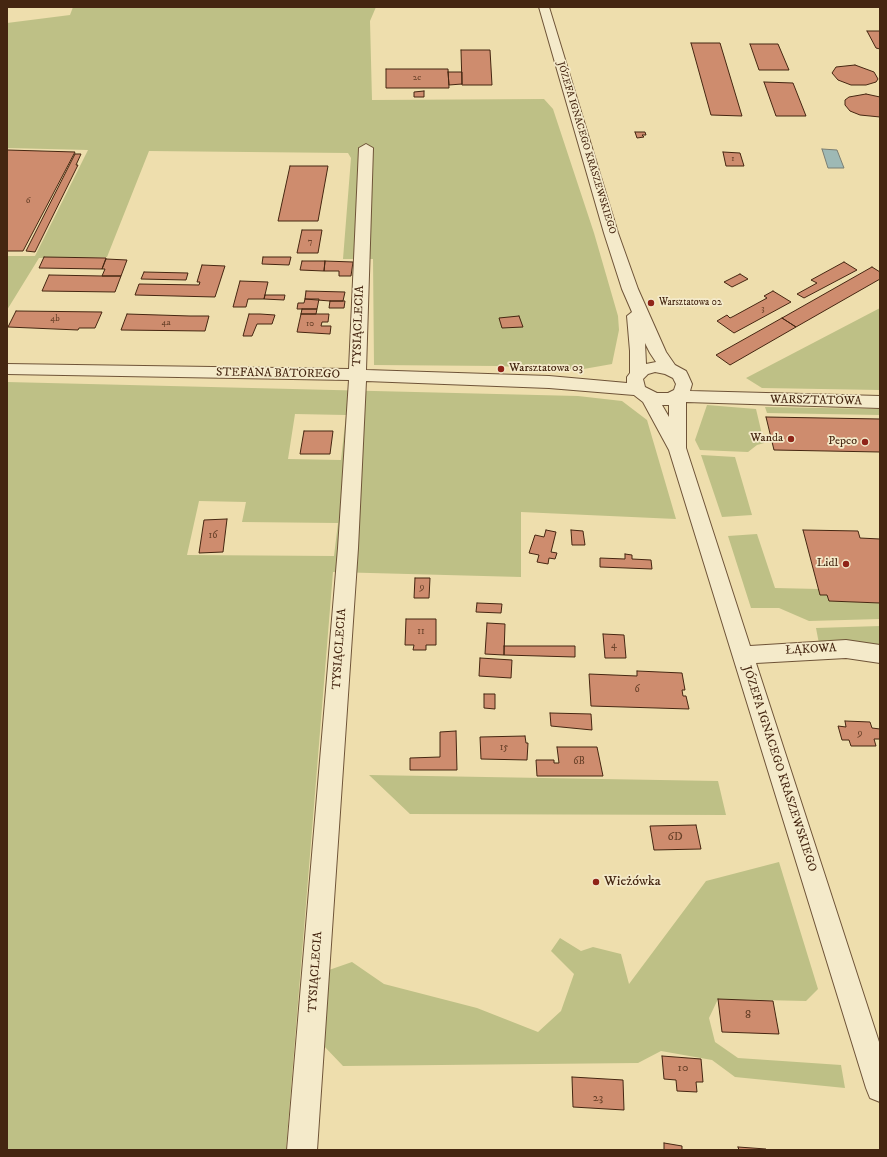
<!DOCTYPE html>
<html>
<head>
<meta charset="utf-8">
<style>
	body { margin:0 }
	#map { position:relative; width:887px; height:1157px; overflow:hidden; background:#eedead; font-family:"IM FELL DW Pica",serif }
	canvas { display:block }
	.frame { position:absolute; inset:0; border:8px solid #452611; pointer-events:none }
</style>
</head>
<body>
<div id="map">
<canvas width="887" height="1157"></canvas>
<div class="frame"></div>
</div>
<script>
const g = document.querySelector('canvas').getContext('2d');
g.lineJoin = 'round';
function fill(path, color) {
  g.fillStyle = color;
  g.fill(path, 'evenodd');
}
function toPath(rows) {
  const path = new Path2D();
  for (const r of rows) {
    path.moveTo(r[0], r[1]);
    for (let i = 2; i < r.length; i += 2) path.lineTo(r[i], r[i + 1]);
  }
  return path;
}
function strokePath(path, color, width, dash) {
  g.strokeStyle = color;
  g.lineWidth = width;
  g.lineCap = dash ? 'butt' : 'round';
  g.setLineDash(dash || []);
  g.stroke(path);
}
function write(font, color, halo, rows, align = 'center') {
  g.font = font + ' "IM FELL DW Pica",serif';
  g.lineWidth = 3.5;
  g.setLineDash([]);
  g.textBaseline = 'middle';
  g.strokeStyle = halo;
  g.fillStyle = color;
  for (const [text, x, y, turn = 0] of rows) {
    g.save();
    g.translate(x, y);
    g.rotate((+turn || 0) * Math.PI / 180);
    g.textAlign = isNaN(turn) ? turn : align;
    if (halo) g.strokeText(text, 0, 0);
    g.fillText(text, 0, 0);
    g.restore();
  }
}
fill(toPath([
	[73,7,376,7,370,21,372,100,544,99,553,109,594,233,618,316,619,330,612,364,578,370,498,366,374,365,373,259,343,259,351,158,348,153,149,151,107,257,39,258,7,310,7,256,35,256,88,150,7,148,7,23,70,15],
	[880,308,880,390,762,388,746,378],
	[7,382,578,396,622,401,647,420,676,519,521,512,521,577,333,572,286,1150,7,1150],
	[295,414,346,415,341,460,288,459],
	[199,501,246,502,242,522,338,523,334,556,187,555],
	[707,405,756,409,764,443,757,445,748,452,700,450,695,440],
	[765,407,880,409,880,415,767,413],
	[701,455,735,457,752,515,722,517],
	[757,534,775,588,819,589,827,595,829,601,880,603,880,619,809,621,779,608,751,608,728,536],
	[880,626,880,654,820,649,816,628],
	[369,775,718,781,726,815,410,814],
	[779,862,818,989,806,1001,718,999,709,1018,715,1042,738,1058,841,1065,845,1088,735,1077,712,1060,661,1051,638,1063,343,1066,322,1044,329,970,352,962,384,984,477,1008,538,1032,561,1011,574,974,551,951,560,938,581,951,593,947,621,954,629,984,706,881]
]), '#bec086');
const water = toPath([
	[822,149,837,150,844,168,828,168,822,149]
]);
fill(water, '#9eb9b5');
strokePath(water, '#7a7e73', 1);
const building = toPath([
	[867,31,880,31,880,49,876,48,867,31],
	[691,43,720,43,742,116,711,115,691,43],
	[750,44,778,44,789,70,759,70,750,44],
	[461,50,490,50,492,85,462,85,461,50],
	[855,65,874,72,878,79,876,82,866,85,851,85,838,80,832,73,836,67,855,65],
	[386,69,448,69,449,88,386,88,386,69],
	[448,72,462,72,462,84,449,85,448,72],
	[764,82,793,83,806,116,776,116,764,82],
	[424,91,424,97,414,97,414,92,424,91],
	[866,94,880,97,880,117,860,115,850,111,845,105,845,100,849,97,866,94],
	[635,132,645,132,646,135,642,135,644,137,637,138,635,132],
	[7,150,75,152,23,251,7,251,7,150],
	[723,152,740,153,744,166,726,166,723,152],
	[75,154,81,154,76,165,78,165,35,252,26,251,75,154],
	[290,166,328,166,318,221,278,221,290,166],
	[302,230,322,230,318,253,297,253,302,230],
	[44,257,106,258,102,269,39,268,44,257],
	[263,257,291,257,289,265,262,264,263,257],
	[106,259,127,260,121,276,102,276,105,269,102,269,106,259],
	[302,261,325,261,324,271,300,270,302,261],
	[325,261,353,262,351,276,339,276,339,271,324,271,325,261],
	[844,262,857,270,804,298,797,294,817,283,811,280,844,262],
	[202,265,225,266,215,297,135,295,139,284,199,285,200,282,197,282,202,265],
	[872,267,880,272,880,279,796,327,782,318,872,267],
	[144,272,188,273,186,280,141,279,144,272],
	[740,274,748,279,732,287,724,282,740,274],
	[49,275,102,276,121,276,115,292,42,291,49,275],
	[240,281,268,282,264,299,248,299,246,307,233,307,240,281],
	[306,291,345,292,343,301,330,301,305,299,306,291],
	[773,291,791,302,734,333,717,321,727,315,730,318,734,316,767,298,764,296,773,291],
	[265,295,285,295,284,300,264,299,265,295],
	[305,299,319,299,317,309,297,309,298,303,304,303,305,299],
	[330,301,345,301,344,308,329,308,330,301],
	[302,309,317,309,316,314,301,314,302,309],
	[16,311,102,312,95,328,79,328,78,330,8,327,16,311],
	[127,314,190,316,209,316,205,331,121,330,127,314],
	[249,314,260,314,275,315,272,324,257,324,252,336,243,336,249,314],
	[301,314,329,314,328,322,322,322,321,326,331,326,330,334,297,332,301,314],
	[519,316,523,327,502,328,499,318,519,316],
	[782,318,796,327,730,365,716,355,782,318],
	[766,417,880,419,880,452,774,450,766,417],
	[304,431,333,431,330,454,300,454,304,431],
	[227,519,223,552,199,553,204,520,227,519],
	[546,530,556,532,551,552,557,553,555,559,549,558,548,564,537,562,539,555,529,553,535,535,544,537,546,530],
	[571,530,583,531,585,545,572,545,571,530],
	[803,530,858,531,860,538,880,539,880,603,829,601,827,595,820,595,803,530],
	[625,554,632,555,632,559,651,560,652,569,600,567,600,558,625,559,625,554],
	[415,578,430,578,429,598,414,598,415,578],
	[477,603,502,604,501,613,476,612,477,603],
	[406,619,436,619,436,645,426,645,426,650,413,650,414,645,405,645,406,619],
	[487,623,505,624,504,655,485,654,487,623],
	[603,634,624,635,626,658,605,658,603,634],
	[504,646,575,646,575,657,504,655,504,646],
	[480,658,512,660,511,678,479,676,480,658],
	[637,671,682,673,685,690,682,690,683,696,686,696,689,709,591,706,589,674,637,676,637,671],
	[484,694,495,694,495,709,484,708,484,694],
	[550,713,591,714,592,730,551,726,550,713],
	[845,721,870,722,872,728,880,729,880,739,874,739,876,746,851,746,849,740,842,740,838,726,846,727,845,721],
	[456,731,457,770,410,770,410,758,440,757,440,732,456,731],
	[525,736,526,743,528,743,527,760,481,759,480,737,525,736],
	[557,747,597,747,603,776,537,776,536,760,554,760,554,763,559,763,557,747],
	[696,825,701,849,654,850,650,826,696,825],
	[718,999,773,1001,779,1034,722,1032,718,999],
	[662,1056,701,1059,703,1082,696,1082,697,1092,677,1091,676,1080,664,1079,662,1056],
	[572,1077,623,1080,624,1110,573,1107,572,1077],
	[664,1143,682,1146,682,1150,664,1150,664,1143],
	[738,1147,766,1149,766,1150,739,1150,738,1147]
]);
fill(building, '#ce8c6e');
strokePath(building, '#452611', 1);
const minor = toPath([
	[539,7,549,7,618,233,638,289,666,352,675,365,686,371,688,375,692,384,690,391,880,396,880,408,686,402,686,448,750,646,846,640,880,645,880,663,846,658,756,663,880,1045,880,1102,870,1098,866,1088,669,450,643,402,634,395,549,388,366,381,358,548,317,1150,287,1150,338,548,349,380,7,374,7,364,349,369,359,148,366,144,373,148,366,370,549,376,627,383,627,377,630,373,630,351,627,316,632,312,622,289,604,233,539,7],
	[645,343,650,353,656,362,646,364,645,343],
	[655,372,665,374,673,378,676,384,674,390,668,393,657,393,645,387,643,379,648,374,655,372],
	[662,405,669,405,669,417,662,405]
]);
strokePath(minor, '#6f5438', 2);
fill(minor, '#f4eaca');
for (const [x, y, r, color] of [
	[651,303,4,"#8f2418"],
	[501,369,4,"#8f2418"],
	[791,439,4,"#8f2418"],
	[865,442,4,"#8f2418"],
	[846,564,4,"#8f2418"],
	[596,882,4,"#8f2418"]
]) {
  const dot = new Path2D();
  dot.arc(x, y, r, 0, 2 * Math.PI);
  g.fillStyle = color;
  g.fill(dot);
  strokePath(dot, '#f4eaca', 1.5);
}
write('9px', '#674028', null, [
	["2c",417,78],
	["1",733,159],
	["6",28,201],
	["7",310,242],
	["3",763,309],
	["4b",55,319],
	["4a",166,323],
	["10",310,324]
]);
write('10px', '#452611', '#f4eaca', [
	["JÓZEFA IGNACEGO KRASZEWSKIEGO",586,148,73]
]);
write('10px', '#452611', '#f4eaca', [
	["Warsztatowa 02",659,303]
], 'left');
write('10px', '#674028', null, [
	["16",213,536],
	["9",422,588],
	["11",421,632],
	["4",614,646],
	["6",637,690],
	["9",860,734],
	["15",504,748],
	["6B",579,762]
]);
write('12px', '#452611', '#f4eaca', [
	["TYSIĄCLECIA",359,326,-88],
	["STEFANA BATOREGO",278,374,1],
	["WARSZTATOWA",816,401,1],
	["TYSIĄCLECIA",340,649,-86],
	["ŁĄKOWA",811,650,-3],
	["JÓZEFA IGNACEGO KRASZEWSKIEGO",779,769,72],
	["TYSIĄCLECIA",316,972,-86]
]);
write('12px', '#452611', '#f4eaca', [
	["Warsztatowa 03",509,369,"left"],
	["Wanda",783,439],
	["Pepco",857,442],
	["Lidl",838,564]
], 'right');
write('12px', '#674028', null, [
	["6D",675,838],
	["8",748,1016],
	["10",683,1069],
	["23",598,1099]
]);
write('14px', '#452611', '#f4eaca', [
	["Wieżówka",604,882]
], 'left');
</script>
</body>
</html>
